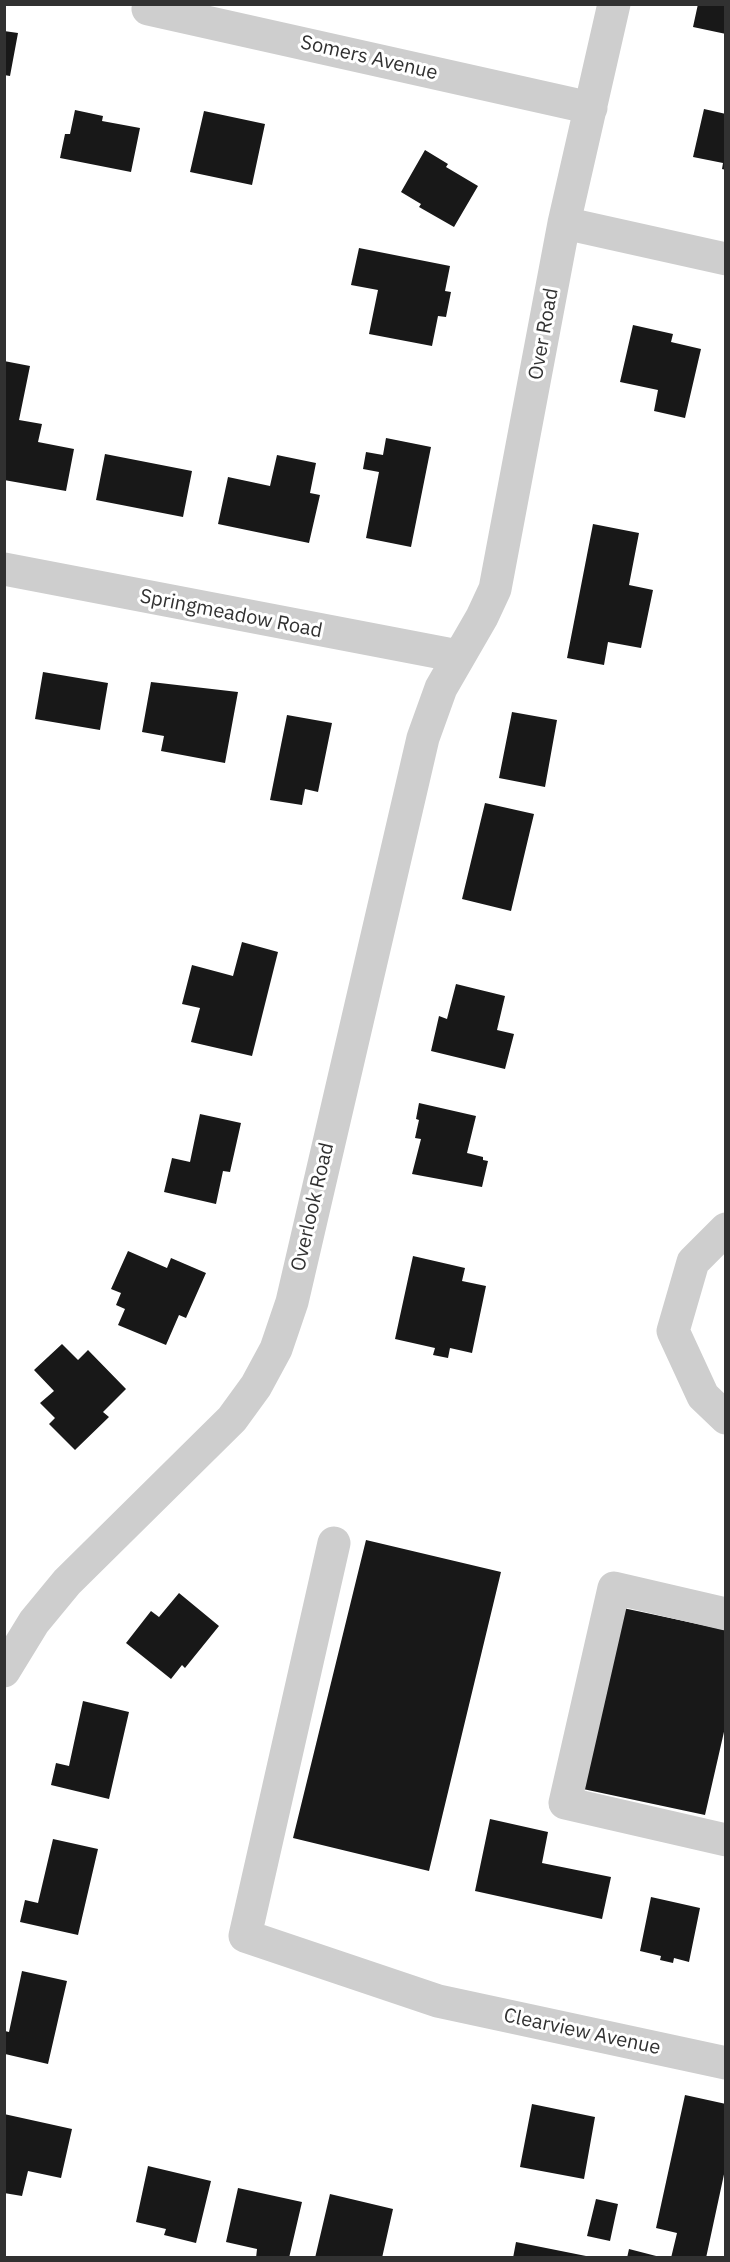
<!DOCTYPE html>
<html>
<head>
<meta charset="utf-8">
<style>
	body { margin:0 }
	#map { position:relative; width:730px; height:2262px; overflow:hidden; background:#fff; font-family:"IBM Plex Sans",sans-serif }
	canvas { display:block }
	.frame { position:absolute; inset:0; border:6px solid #313131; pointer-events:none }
</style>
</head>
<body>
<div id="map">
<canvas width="730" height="2262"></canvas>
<div class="frame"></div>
</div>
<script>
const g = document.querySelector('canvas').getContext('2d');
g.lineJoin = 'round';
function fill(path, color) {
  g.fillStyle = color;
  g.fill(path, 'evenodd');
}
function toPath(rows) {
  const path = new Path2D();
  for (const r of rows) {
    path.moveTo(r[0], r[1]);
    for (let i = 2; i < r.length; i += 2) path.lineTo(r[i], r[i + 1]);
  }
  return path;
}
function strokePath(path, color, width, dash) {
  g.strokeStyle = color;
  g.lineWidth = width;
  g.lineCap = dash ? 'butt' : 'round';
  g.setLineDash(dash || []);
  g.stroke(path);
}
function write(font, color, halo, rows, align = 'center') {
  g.font = font + ' "IBM Plex Sans",sans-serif';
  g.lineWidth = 6;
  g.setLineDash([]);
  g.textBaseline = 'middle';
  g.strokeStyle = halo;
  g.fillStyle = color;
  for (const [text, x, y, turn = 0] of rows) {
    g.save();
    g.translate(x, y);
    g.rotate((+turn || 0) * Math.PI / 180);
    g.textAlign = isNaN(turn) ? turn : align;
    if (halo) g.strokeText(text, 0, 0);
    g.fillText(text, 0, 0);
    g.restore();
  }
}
fill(toPath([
	[698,4,726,4,726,34,693,27],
	[4,31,18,33,10,76,4,75],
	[704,109,726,114,726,170,722,169,723,163,693,157],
	[75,110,103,116,102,121,140,128,131,172,60,158,65,134,70,134],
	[204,111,265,124,252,185,190,172],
	[425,150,448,164,446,167,478,186,454,227,419,207,421,204,401,192],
	[359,248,450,266,445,291,451,292,446,317,438,316,432,346,369,334,378,290,351,285],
	[633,325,673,334,671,342,701,349,685,418,654,411,658,390,620,382],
	[4,361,30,366,19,420,42,424,38,442,74,449,66,491,4,480],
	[386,438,431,447,411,547,366,538,379,472,363,469,366,452,383,455],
	[105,454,192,471,183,517,96,500],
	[277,455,316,463,310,493,320,495,309,543,218,524,228,477,270,486],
	[593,524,639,533,629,585,653,590,641,648,608,642,604,665,567,658],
	[43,672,108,683,100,730,35,719],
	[151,682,238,692,225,763,161,751,164,736,142,732],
	[512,712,557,720,545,787,499,778],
	[287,715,332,723,318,792,305,789,302,805,270,800],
	[485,803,534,814,511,911,462,899],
	[242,942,278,952,252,1056,191,1042,200,1008,182,1004,192,965,233,976],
	[456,984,505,996,497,1030,514,1034,505,1069,431,1051,439,1016,447,1019],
	[419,1103,476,1116,467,1153,483,1157,483,1160,488,1161,482,1187,412,1174,421,1139,415,1138,419,1120,416,1119],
	[200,1114,241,1123,230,1172,223,1171,216,1204,164,1192,172,1158,190,1162],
	[128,1251,167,1268,171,1258,206,1273,186,1318,179,1315,166,1345,118,1325,125,1309,116,1305,121,1293,111,1289],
	[413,1256,465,1268,462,1281,486,1286,472,1353,450,1348,448,1358,433,1355,435,1348,395,1339],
	[62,1344,78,1360,88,1350,126,1389,103,1412,109,1417,75,1450,49,1424,55,1418,40,1403,54,1391,34,1370],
	[366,1540,501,1572,429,1871,293,1838],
	[179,1593,219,1626,185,1668,182,1665,171,1679,126,1643,151,1611,159,1617],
	[623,1608,726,1630,726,1723,705,1815,583,1789],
	[83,1701,129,1712,109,1799,51,1785,56,1763,69,1766],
	[490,1819,548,1832,542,1863,611,1877,602,1919,475,1891],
	[53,1839,98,1849,78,1935,20,1922,25,1900,38,1903],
	[651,1897,700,1908,689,1962,674,1958,673,1963,660,1960,661,1956,640,1951],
	[22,1971,67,1981,48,2064,5,2054,5,2031,9,2032],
	[685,2095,726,2104,726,2165,706,2258,671,2258,677,2233,656,2228],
	[532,2104,595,2117,584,2179,520,2167],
	[4,2114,72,2129,61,2178,28,2171,22,2196,4,2193],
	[148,2166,211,2181,196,2243,164,2235,166,2229,136,2222],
	[238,2188,302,2202,289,2258,256,2258,257,2249,226,2242],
	[330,2194,393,2209,382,2258,315,2258],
	[596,2199,618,2204,610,2241,587,2236],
	[516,2242,586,2256,586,2258,513,2258],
	[629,2249,660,2257,660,2258,627,2258]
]), '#181818');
strokePath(toPath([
	[148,9,591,108],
	[564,223,726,259],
	[4,569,458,656],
	[726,1229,693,1262,673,1331,703,1396,726,1418],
	[334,1543,245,1936,438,2001,726,2063],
	[726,1614,614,1588,565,1803,726,1840],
	[4,1671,34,1622,67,1582,232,1419,256,1386,276,1349,292,1302,423,738,441,688,482,617,495,589,564,223,614,4]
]), '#cecece', 33);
write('20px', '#313131', '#fff', [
	["Somers Avenue",369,58,13],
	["Over Road",544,334,-80],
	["Springmeadow Road",231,614,11],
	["Overlook Road",313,1207,-77],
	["Clearview Avenue",582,2032,12]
]);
</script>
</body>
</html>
